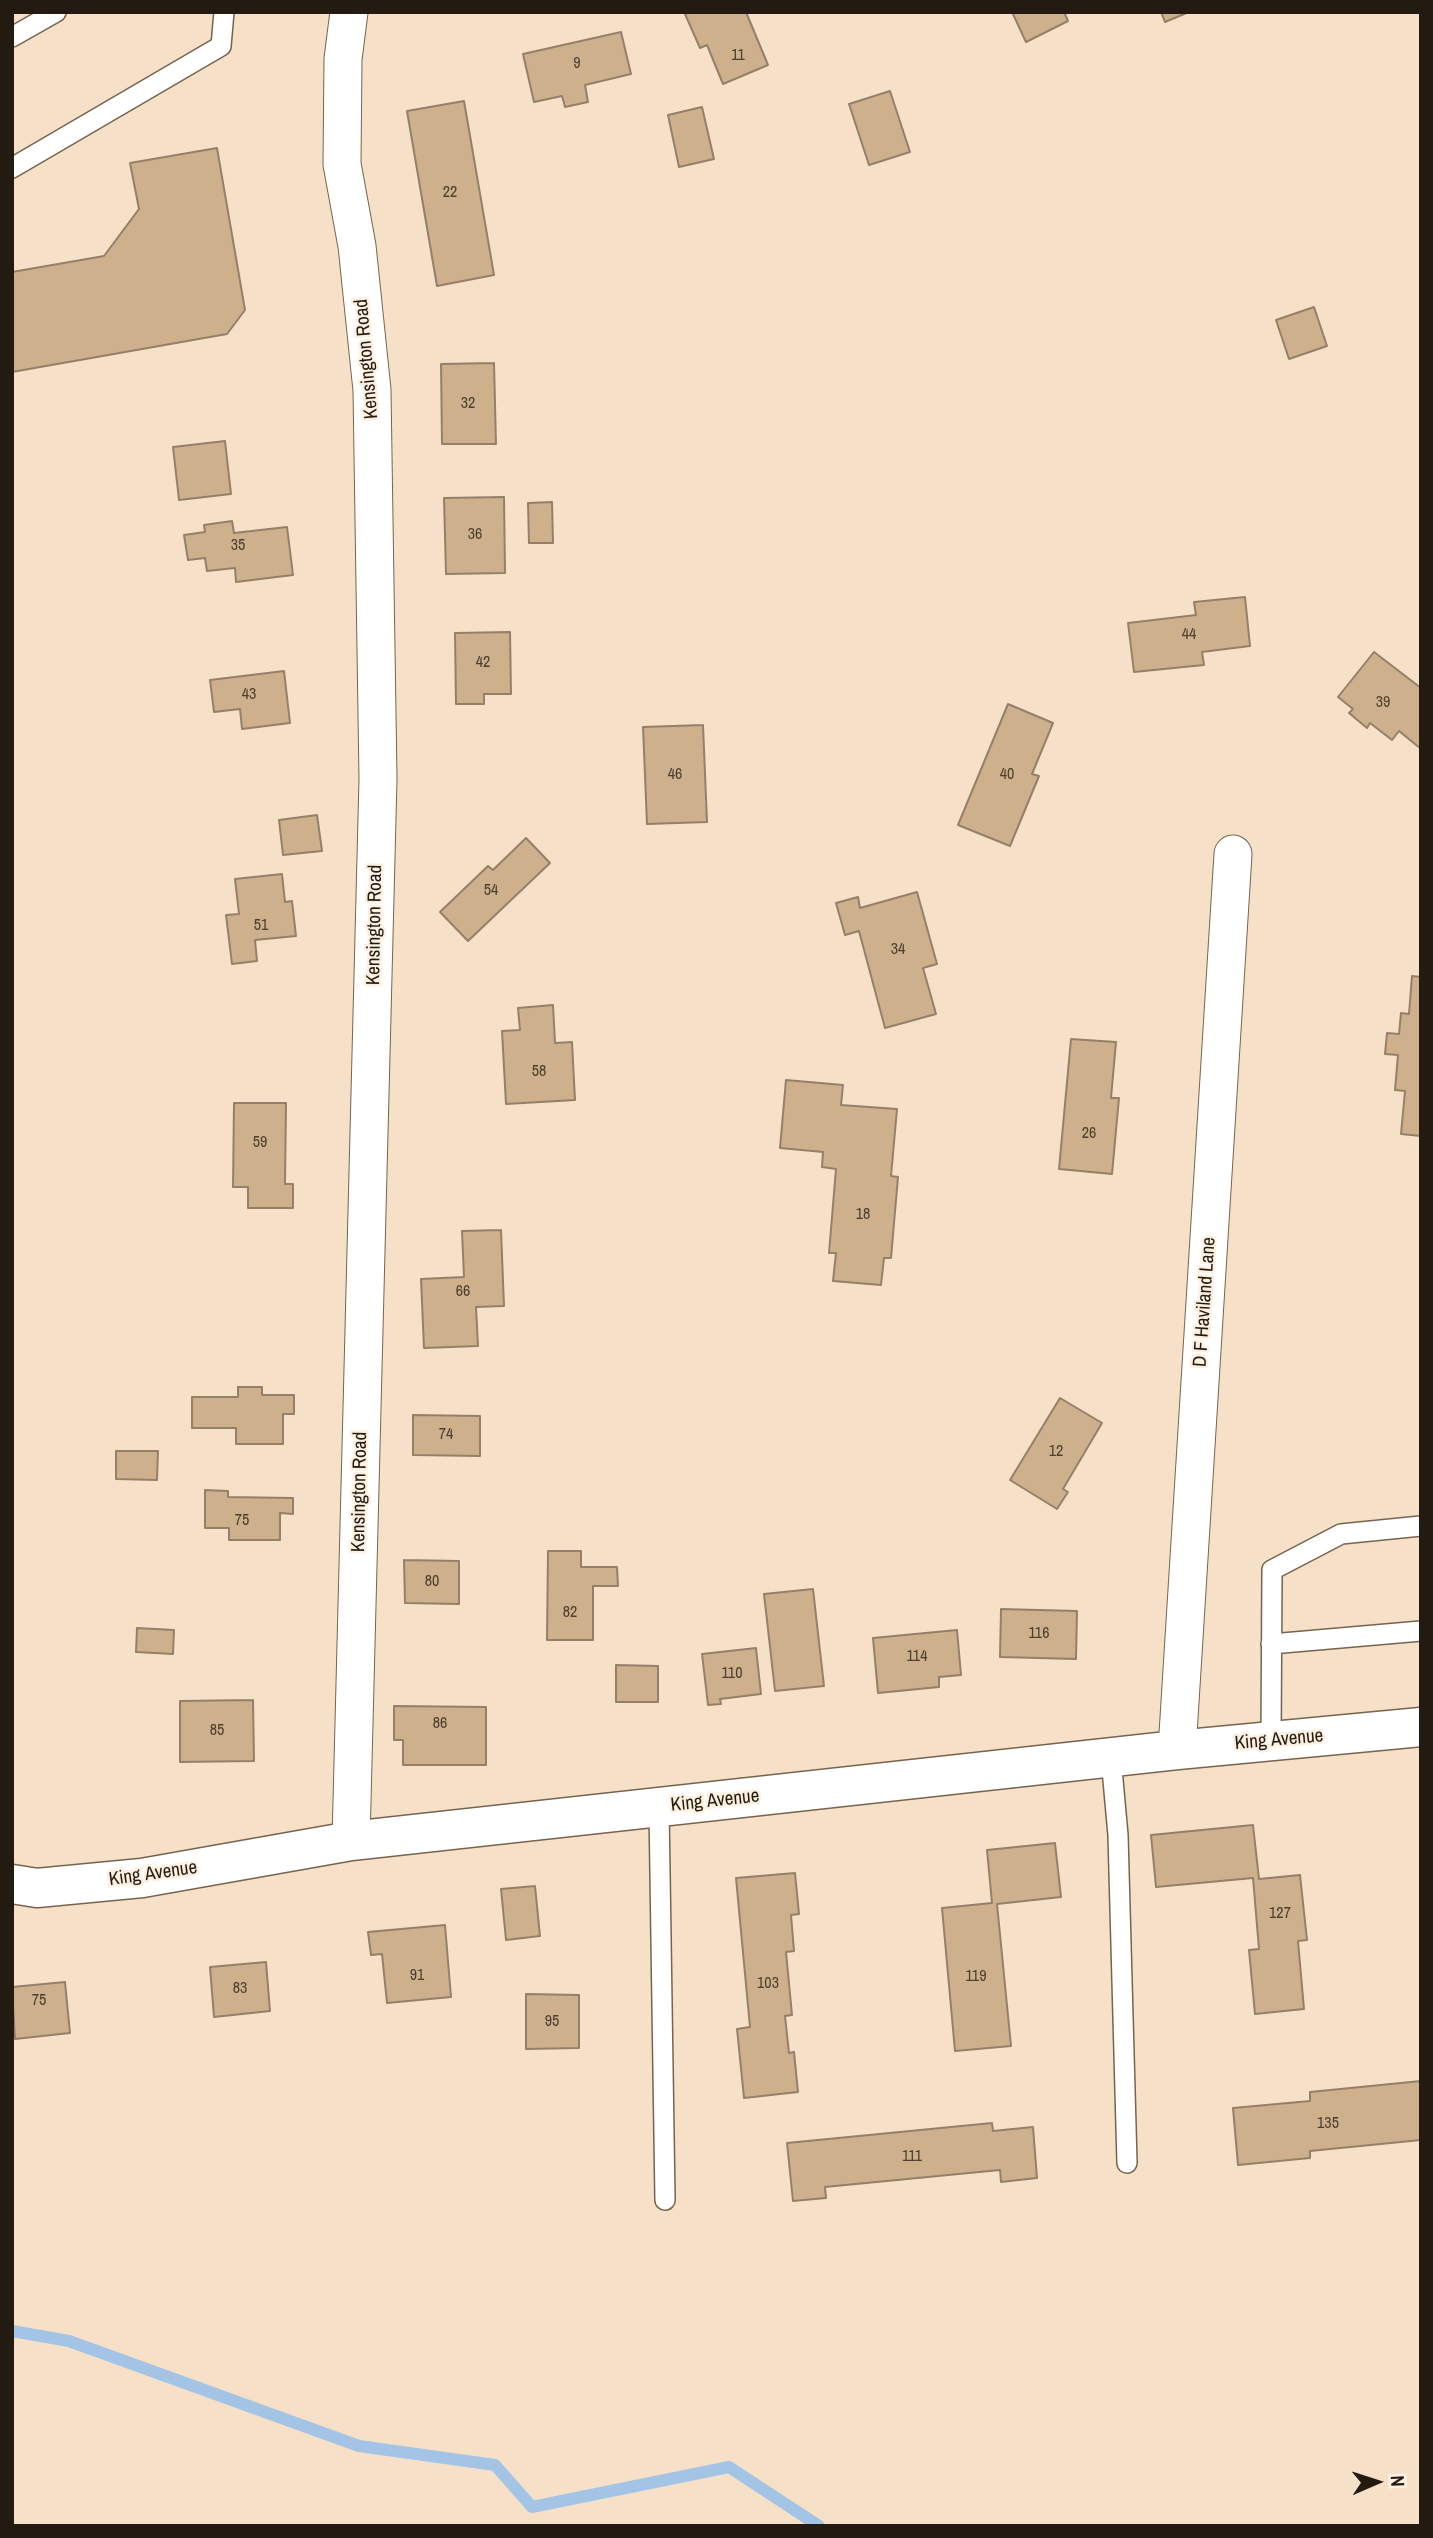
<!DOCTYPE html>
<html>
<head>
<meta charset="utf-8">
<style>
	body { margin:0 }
	#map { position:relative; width:1433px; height:2538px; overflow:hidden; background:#f6e1c8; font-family:"Archivo Narrow",sans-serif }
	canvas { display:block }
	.frame { position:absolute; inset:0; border:14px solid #231b12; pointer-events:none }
	.north { position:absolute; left:1342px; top:2447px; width:70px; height:70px; -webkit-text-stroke:5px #fdf0e0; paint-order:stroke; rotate:87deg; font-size:19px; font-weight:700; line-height:28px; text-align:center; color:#231b12 }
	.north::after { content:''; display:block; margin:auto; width:24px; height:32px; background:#231b12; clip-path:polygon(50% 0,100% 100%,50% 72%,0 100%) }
</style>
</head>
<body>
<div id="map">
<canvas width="1433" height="2538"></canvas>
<div class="frame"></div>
<div class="north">N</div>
</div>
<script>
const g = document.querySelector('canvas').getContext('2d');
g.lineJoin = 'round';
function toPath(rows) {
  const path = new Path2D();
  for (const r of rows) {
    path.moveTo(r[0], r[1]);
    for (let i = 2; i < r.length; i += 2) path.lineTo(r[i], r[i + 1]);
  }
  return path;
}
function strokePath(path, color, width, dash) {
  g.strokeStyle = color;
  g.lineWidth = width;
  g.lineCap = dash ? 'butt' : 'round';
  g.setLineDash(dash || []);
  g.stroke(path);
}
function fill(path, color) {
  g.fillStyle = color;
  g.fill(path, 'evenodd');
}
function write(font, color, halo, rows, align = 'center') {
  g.font = font + ' "Archivo Narrow",sans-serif';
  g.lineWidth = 5;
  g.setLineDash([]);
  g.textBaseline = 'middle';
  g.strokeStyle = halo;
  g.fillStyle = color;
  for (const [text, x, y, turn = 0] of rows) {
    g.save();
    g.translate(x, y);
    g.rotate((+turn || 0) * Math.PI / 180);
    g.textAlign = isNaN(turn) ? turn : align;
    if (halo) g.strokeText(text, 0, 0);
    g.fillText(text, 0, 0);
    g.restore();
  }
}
strokePath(toPath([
	[12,2331,69,2341,359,2446,495,2465,532,2507,729,2467,819,2526]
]), '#a4c4e6', 12);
const building = toPath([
	[690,12,746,12,768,65,723,84,707,45,700,48,685,14,690,12],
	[1012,12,1064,12,1068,21,1026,42,1012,12],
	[1161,12,1189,12,1165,22,1161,12],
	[621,32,631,74,585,85,588,102,565,107,562,96,534,102,523,54,621,32],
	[890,91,910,152,869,165,849,104,890,91],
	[464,101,494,275,437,286,407,111,464,101],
	[702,107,714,159,679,167,668,115,702,107],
	[217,148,245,310,227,334,12,372,12,272,104,256,139,209,130,163,217,148],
	[1314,307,1327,346,1289,359,1276,320,1314,307],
	[494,363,496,444,442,444,441,364,494,363],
	[225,441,231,494,179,500,173,447,225,441],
	[504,497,505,573,446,574,444,498,504,497],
	[552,502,553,543,529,543,528,503,552,502],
	[232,521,234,533,287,527,293,575,236,582,235,568,207,571,205,558,188,560,184,535,205,532,204,525,232,521],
	[1245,597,1250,646,1202,652,1204,665,1134,672,1128,623,1196,615,1194,602,1245,597],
	[510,632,511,694,484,694,484,704,456,704,455,633,510,632],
	[1374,652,1421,688,1421,749,1399,731,1392,740,1370,723,1367,728,1349,713,1353,709,1338,697,1374,652],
	[284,671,290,723,242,729,240,709,214,712,210,680,284,671],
	[1008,704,1053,723,1032,774,1039,776,1010,846,958,825,1008,704],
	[703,725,707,822,647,824,643,727,703,725],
	[317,815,322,851,283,855,279,820,317,815],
	[526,838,550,863,468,941,440,912,488,866,493,870,526,838],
	[282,874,285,902,292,901,296,936,255,940,257,961,232,964,226,915,239,914,235,879,282,874],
	[917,892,937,964,923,968,936,1014,885,1028,859,931,845,935,836,903,858,897,860,908,917,892],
	[1412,976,1421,977,1421,1136,1401,1134,1405,1091,1395,1090,1398,1055,1385,1054,1387,1033,1399,1034,1401,1013,1409,1014,1412,976],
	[553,1005,555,1043,572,1042,575,1100,506,1104,502,1031,520,1030,518,1008,553,1005],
	[1071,1039,1116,1042,1111,1098,1119,1098,1112,1174,1059,1169,1071,1039],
	[786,1080,843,1085,841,1105,897,1109,891,1176,898,1177,891,1258,884,1258,881,1285,833,1281,836,1253,829,1253,836,1169,822,1167,823,1152,780,1148,786,1080],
	[234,1103,286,1103,285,1184,293,1184,293,1208,248,1208,248,1187,233,1187,234,1103],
	[501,1230,504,1306,476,1307,478,1346,424,1348,421,1279,464,1277,462,1231,501,1230],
	[238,1387,262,1387,262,1395,294,1395,294,1414,283,1414,283,1444,236,1444,236,1428,192,1428,192,1397,238,1397,238,1387],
	[1060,1398,1102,1423,1063,1489,1068,1492,1057,1509,1010,1480,1060,1398],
	[413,1415,480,1416,480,1456,413,1455,413,1415],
	[116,1451,158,1451,157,1480,116,1479,116,1451],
	[205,1490,228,1491,228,1497,293,1498,293,1514,280,1513,280,1540,229,1540,229,1528,205,1528,205,1490],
	[548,1551,581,1551,581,1567,617,1567,618,1586,593,1586,593,1640,547,1640,548,1551],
	[404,1560,459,1561,459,1604,405,1603,404,1560],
	[813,1589,824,1686,775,1691,764,1594,813,1589],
	[1001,1609,1077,1611,1076,1659,1000,1657,1001,1609],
	[137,1628,174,1630,173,1654,136,1652,137,1628],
	[957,1630,961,1675,939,1677,939,1687,878,1693,873,1638,957,1630],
	[756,1648,761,1694,720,1699,721,1704,708,1705,702,1654,756,1648],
	[616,1665,658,1666,658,1702,616,1702,616,1665],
	[253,1700,254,1761,180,1762,180,1701,253,1700],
	[394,1706,486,1707,486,1765,403,1765,403,1740,394,1740,394,1706],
	[1253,1825,1259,1879,1300,1875,1307,1940,1298,1941,1304,2009,1255,2014,1249,1950,1259,1949,1253,1878,1156,1887,1151,1835,1253,1825],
	[1055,1843,1061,1897,997,1904,1011,2046,955,2051,942,1908,992,1903,987,1850,1055,1843],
	[795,1873,799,1914,791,1915,794,1951,786,1952,792,2015,785,2016,789,2053,794,2052,798,2092,744,2098,737,2029,750,2027,736,1878,795,1873],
	[535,1886,540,1936,506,1940,501,1889,535,1886],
	[445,1925,451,1997,387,2003,382,1954,371,1955,368,1932,445,1925],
	[266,1962,270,2011,214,2017,210,1967,266,1962],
	[65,1982,70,2033,15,2039,12,1987,65,1982],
	[526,1994,579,1995,579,2048,526,2049,526,1994],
	[1421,2081,1421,2140,1310,2151,1310,2158,1238,2165,1233,2108,1310,2101,1310,2092,1421,2081],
	[992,2123,993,2131,1033,2127,1037,2178,1001,2182,1000,2170,825,2187,826,2198,793,2201,787,2143,992,2123]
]);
fill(building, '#ceb08c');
strokePath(building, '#948069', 2);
const service = toPath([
	[12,37,56,12],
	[12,168,221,46,224,12],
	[1271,1644,1421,1631],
	[1271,1741,1272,1570,1341,1534,1421,1526],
	[1111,1758,1118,1835,1127,2163],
	[659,1808,665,2200]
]);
const minor = toPath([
	[349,12,343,59,342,164,357,246,372,390,378,779,351,1841],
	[1177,1750,1233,854]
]);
const tertiary = toPath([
	[12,1884,37,1888,142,1878,351,1841,1177,1750,1421,1727]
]);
strokePath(service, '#77644e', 22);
strokePath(minor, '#77644e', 39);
strokePath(tertiary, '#77644e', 41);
strokePath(service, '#fff', 19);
strokePath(minor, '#fff', 37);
strokePath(tertiary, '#fff', 38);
write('16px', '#4e4030', null, [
	["11",738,56],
	["9",577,64],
	["22",450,193],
	["32",468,404],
	["36",475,535],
	["35",238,546],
	["44",1189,635],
	["42",483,663],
	["43",249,695],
	["39",1383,703],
	["46",675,775],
	["40",1007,775],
	["54",491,891],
	["51",261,926],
	["34",898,950],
	["58",539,1072],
	["26",1089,1134],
	["59",260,1143],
	["18",863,1215],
	["66",463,1292],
	["74",446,1435],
	["12",1056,1452],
	["75",242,1521],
	["80",432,1582],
	["82",570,1613],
	["116",1039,1634],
	["114",917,1657],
	["110",732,1674],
	["86",440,1724],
	["85",217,1731],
	["127",1280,1914],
	["91",417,1976],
	["119",976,1977],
	["103",768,1984],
	["83",240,1989],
	["75",39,2001],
	["95",552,2022],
	["135",1328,2124],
	["111",912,2157]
]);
write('19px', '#231b12', '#fdf0e0', [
	["Kensington Road",367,359,-95],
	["Kensington Road",375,925,-89],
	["D F Haviland Lane",1205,1302,-86],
	["Kensington Road",360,1492,-89],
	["King Avenue",1279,1740,-5],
	["King Avenue",715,1801,-6],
	["King Avenue",153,1874,-8]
]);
</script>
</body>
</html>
